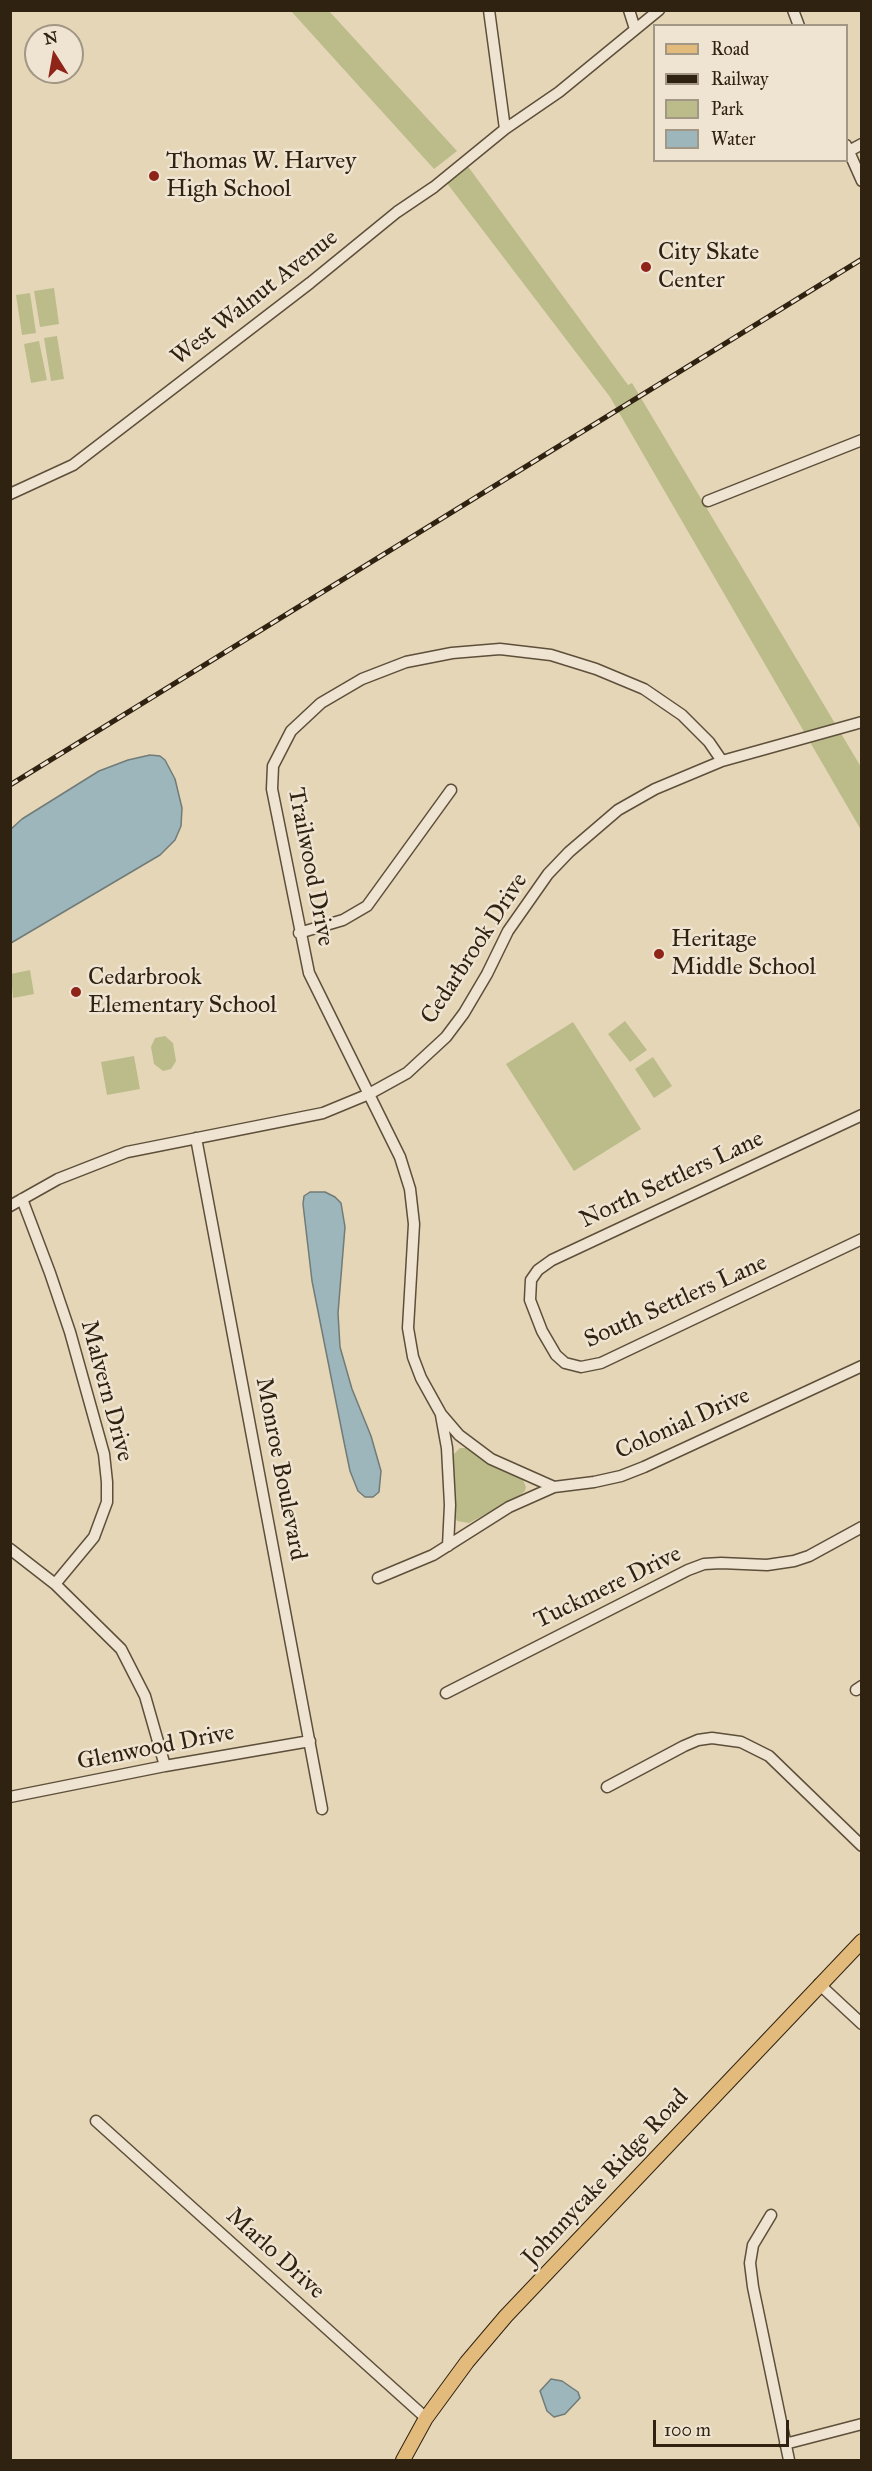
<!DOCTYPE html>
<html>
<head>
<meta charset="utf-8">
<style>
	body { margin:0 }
	#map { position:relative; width:872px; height:2471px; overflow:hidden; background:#e5d6b8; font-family:"IM FELL Great Primer",serif }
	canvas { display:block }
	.frame { position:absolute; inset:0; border:12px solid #302210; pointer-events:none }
	.legend { position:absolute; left:653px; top:24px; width:195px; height:138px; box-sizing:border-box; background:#eee4d1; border:2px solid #a29684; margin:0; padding:8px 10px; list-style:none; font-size:18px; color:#302210 }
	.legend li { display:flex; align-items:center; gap:12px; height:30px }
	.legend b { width:30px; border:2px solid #a29684 }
	.north { position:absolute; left:24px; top:24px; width:60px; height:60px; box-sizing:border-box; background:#eee4d1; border:2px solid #a29684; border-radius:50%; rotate:349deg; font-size:16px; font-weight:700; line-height:24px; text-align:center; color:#302210 }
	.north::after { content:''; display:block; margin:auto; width:21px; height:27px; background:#8f2418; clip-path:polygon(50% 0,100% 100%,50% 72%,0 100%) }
	.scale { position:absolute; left:653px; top:2420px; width:136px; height:27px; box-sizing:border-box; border:3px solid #302210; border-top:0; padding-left:8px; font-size:18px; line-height:21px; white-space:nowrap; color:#302210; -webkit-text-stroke:4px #eee4d1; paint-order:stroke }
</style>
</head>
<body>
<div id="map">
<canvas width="872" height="2471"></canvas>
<div class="frame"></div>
<ul class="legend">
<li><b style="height:8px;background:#e2bb7c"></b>Road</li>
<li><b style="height:8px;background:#302210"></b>Railway</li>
<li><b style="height:16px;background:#bbbc8a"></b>Park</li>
<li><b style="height:16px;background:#9cb6bb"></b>Water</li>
</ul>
<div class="north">N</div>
<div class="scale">100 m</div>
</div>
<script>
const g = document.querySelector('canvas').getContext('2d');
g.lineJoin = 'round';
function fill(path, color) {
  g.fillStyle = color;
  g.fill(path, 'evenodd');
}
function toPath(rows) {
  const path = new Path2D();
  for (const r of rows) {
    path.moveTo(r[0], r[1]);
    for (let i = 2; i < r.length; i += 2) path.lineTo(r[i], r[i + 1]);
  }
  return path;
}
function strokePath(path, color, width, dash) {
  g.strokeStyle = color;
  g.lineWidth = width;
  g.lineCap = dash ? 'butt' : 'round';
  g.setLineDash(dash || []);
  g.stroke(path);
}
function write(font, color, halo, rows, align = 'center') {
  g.font = font + ' "IM FELL Great Primer",serif';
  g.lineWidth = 5;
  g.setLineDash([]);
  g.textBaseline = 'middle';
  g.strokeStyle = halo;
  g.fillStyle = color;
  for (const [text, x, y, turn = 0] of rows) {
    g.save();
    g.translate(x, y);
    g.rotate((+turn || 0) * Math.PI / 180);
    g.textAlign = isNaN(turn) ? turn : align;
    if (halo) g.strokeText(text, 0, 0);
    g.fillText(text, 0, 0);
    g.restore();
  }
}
fill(toPath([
	[291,11,329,11,457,151,434,169],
	[464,161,628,385,632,383,861,767,861,830,610,397,443,178],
	[54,288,59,324,40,327,34,291],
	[30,293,36,333,22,335,16,295],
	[57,336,64,379,51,381,44,338],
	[39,341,47,380,31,383,24,344],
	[30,970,34,994,13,998,11,974],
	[625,1021,647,1050,630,1062,608,1034],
	[573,1022,641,1129,574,1171,506,1064],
	[165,1036,173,1043,176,1061,171,1069,163,1071,154,1064,151,1047,155,1038],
	[134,1056,140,1089,107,1095,101,1062],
	[653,1057,672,1086,654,1098,635,1069],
	[460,1448,467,1448,492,1465,522,1478,526,1487,525,1491,518,1497,469,1523,457,1521,455,1517,452,1456]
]), '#bbbc8a');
const water = toPath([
	[150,755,160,756,165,760,175,779,182,808,181,826,175,840,160,855,11,943,11,829,22,819,99,771,128,760,150,755],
	[310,1192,325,1192,335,1197,341,1203,345,1227,338,1313,340,1347,352,1389,371,1436,381,1471,379,1492,373,1497,365,1497,358,1491,350,1471,344,1442,312,1281,303,1204,304,1196,310,1192],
	[551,2379,562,2381,578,2392,580,2398,565,2414,554,2417,547,2411,540,2391,551,2379]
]);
fill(water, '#9cb6bb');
strokePath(water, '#717b77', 1.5);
const minor = toPath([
	[489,10,505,129],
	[629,10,635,29],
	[793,10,799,26],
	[846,145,862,181],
	[849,151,862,144],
	[10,494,73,465,310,283,397,212,434,187,505,129,559,92,659,10],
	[708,501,862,440],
	[862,722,722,761,709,742,682,715,644,689,596,669,551,655,500,649,452,653,406,662,362,679,321,703,291,731,273,766,272,789,309,973,400,1157,410,1189,414,1224,408,1328,413,1357,421,1378,441,1414,459,1435,491,1459,554,1487,594,1482,621,1476,644,1467,862,1366],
	[299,933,343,920,367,906,451,790],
	[862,1115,552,1260,538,1270,531,1280,530,1300,542,1331,556,1355,565,1363,581,1367,601,1363,862,1239],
	[196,1138,322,1809],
	[22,1199,50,1273,70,1332,104,1454,107,1482,107,1502,94,1537,55,1584],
	[10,1206,58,1179,127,1152,323,1113,369,1094,407,1073,446,1037,464,1013,487,974,508,931,548,874,569,852,618,810,655,789,722,761],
	[441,1415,447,1448,450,1505,448,1546],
	[10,1549,55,1584,121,1649,145,1696,165,1766],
	[378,1578,433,1555,509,1507,554,1487],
	[856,1690,862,1686],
	[446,1693,688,1570,704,1564,721,1563,767,1565,794,1561,809,1556,862,1527],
	[607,1787,684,1746,698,1740,712,1738,741,1742,769,1756,862,1846],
	[10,1797,165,1766,310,1741],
	[819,1984,862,2024],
	[96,2121,426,2418],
	[771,2215,753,2245,750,2263,753,2287,789,2460],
	[785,2444,862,2424]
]);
const major = toPath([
	[403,2460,426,2418,467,2362,506,2316,862,1941]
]);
strokePath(minor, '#5d4f3a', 13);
strokePath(major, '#302210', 16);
strokePath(minor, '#eee4d1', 10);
strokePath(major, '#e2bb7c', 14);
const rail = toPath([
	[10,785,862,259]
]);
strokePath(rail, '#302210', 5);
strokePath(rail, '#eee4d1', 3, [9]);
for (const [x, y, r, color] of [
	[154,176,6,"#8f2418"],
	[646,267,6,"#8f2418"],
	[659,954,6,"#8f2418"],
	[76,992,6,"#8f2418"]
]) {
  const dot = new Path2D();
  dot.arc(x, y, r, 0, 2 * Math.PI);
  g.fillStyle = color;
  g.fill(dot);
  strokePath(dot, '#eee4d1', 2);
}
write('24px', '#302210', '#eee4d1', [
	["Thomas W. Harvey",166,162],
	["High School",166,190],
	["City Skate",658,253],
	["Center",658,281],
	["Heritage",671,940],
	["Middle School",671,968],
	["Cedarbrook",88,978],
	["Elementary School",88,1006]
], 'left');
write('24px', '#302210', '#eee4d1', [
	["West Walnut Avenue",255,298,-38],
	["Trailwood Drive",310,867,79],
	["Cedarbrook Drive",475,949,-57],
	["North Settlers Lane",672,1180,-25],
	["South Settlers Lane",676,1302,-24],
	["Malvern Drive",106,1391,75],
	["Colonial Drive",683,1424,-24],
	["Monroe Boulevard",280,1469,79],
	["Tuckmere Drive",608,1588,-26],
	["Glenwood Drive",156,1748,-11],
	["Johnnycake Ridge Road",606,2178,-47],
	["Marlo Drive",275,2254,42]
]);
</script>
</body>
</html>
